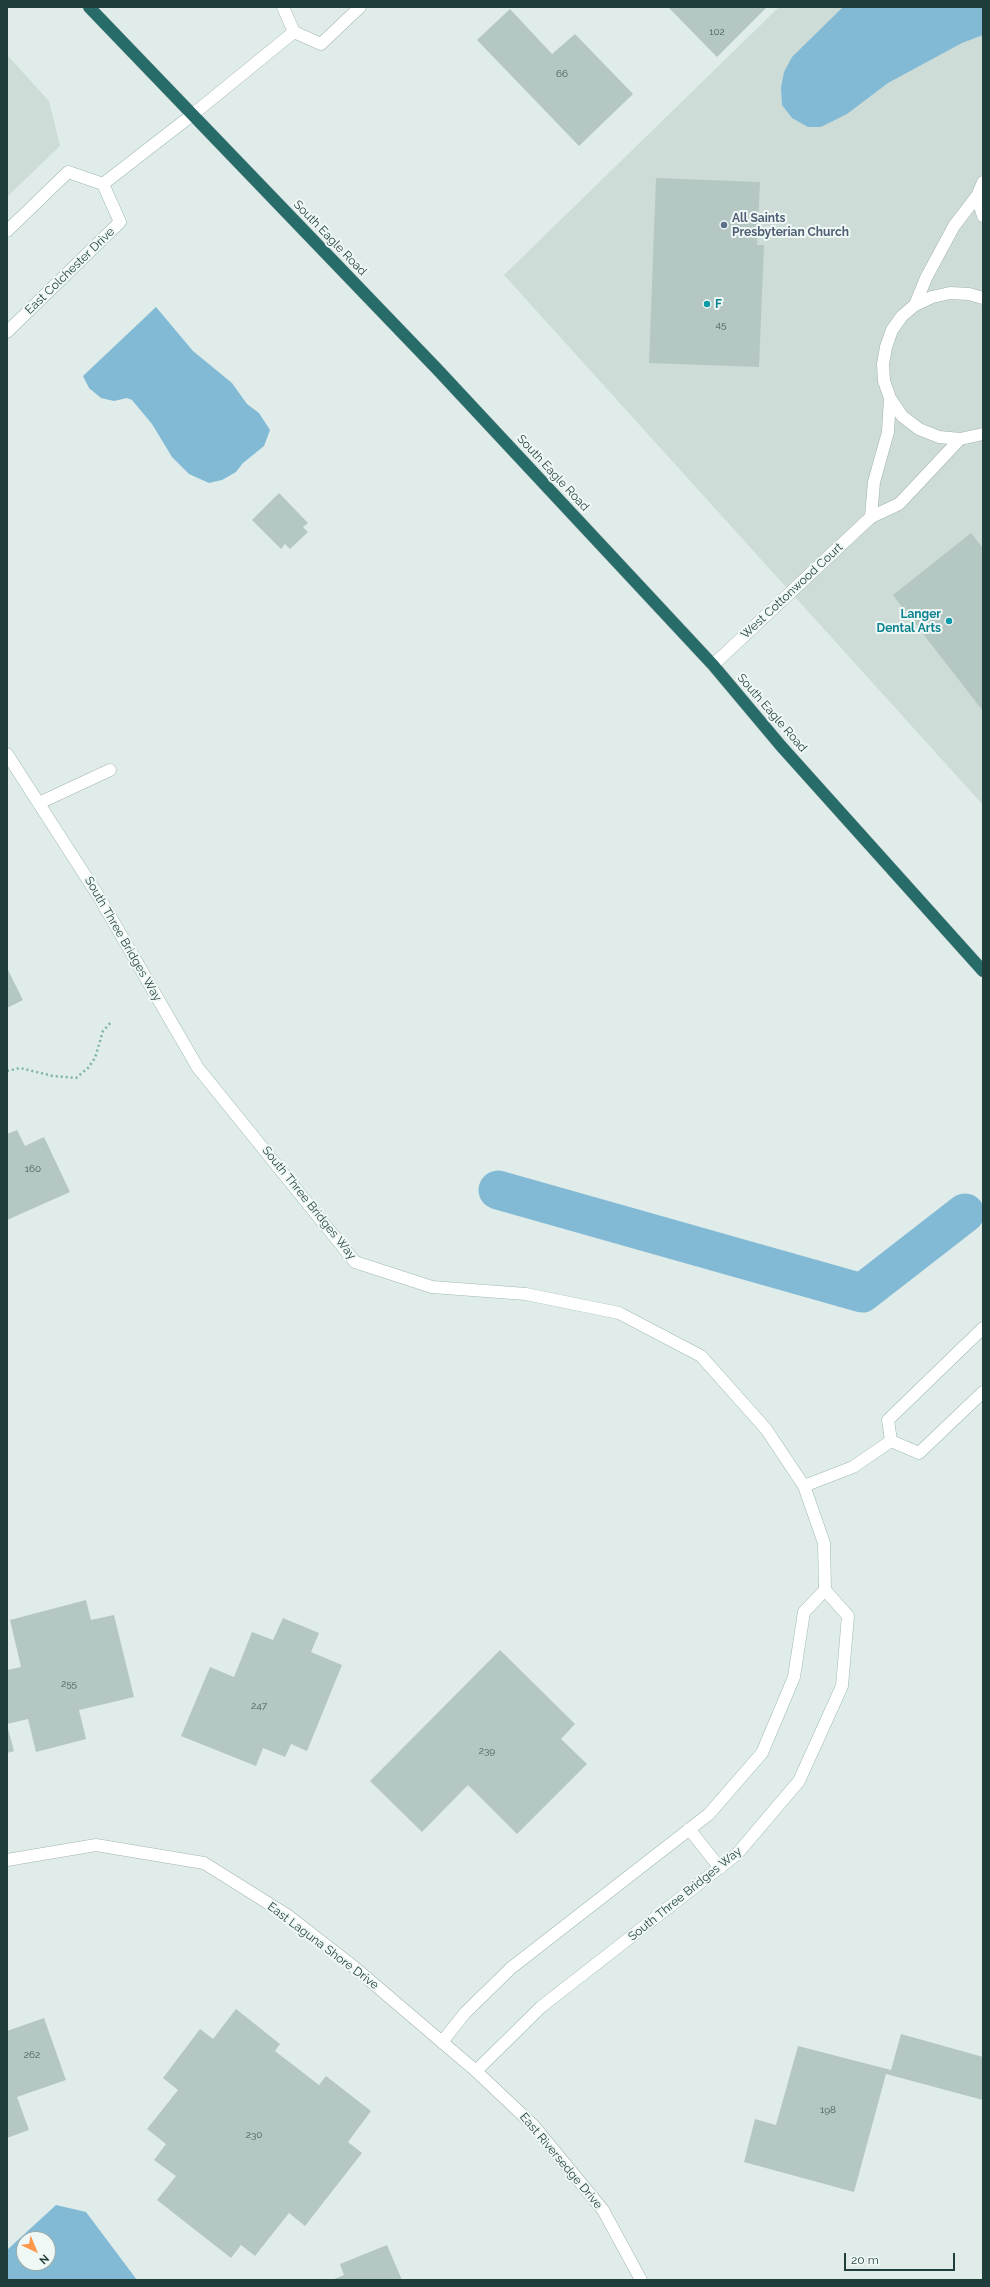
<!DOCTYPE html>
<html>
<head>
<meta charset="utf-8">
<style>
	body { margin:0 }
	#map { position:relative; width:990px; height:2287px; overflow:hidden; background:#e0ece9; font-family:Raleway,sans-serif }
	canvas { display:block }
	.frame { position:absolute; inset:0; border:8px solid #1f3e3b; pointer-events:none }
	.north { position:absolute; left:16px; top:2231px; width:40px; height:40px; box-sizing:border-box; background:#f0f8f6; border:1px solid #9caeab; border-radius:50%; rotate:136deg; font-size:11px; font-weight:700; line-height:16px; text-align:center; color:#1f3e3b }
	.north::after { content:''; display:block; margin:auto; width:14px; height:18px; background:#fd974c; clip-path:polygon(50% 0,100% 100%,50% 72%,0 100%) }
	.scale { position:absolute; left:844px; top:2253px; width:111px; height:18px; box-sizing:border-box; border:2px solid #1f3e3b; border-top:0; padding-left:5px; font-size:12px; line-height:14px; white-space:nowrap; color:#1f3e3b; -webkit-text-stroke:3px #f0f8f6; paint-order:stroke }
</style>
</head>
<body>
<div id="map">
<canvas width="990" height="2287"></canvas>
<div class="frame"></div>
<div class="north">N</div>
<div class="scale">20 m</div>
</div>
<script>
const g = document.querySelector('canvas').getContext('2d');
g.lineJoin = 'round';
function fill(path, color) {
  g.fillStyle = color;
  g.fill(path, 'evenodd');
}
function toPath(rows) {
  const path = new Path2D();
  for (const r of rows) {
    path.moveTo(r[0], r[1]);
    for (let i = 2; i < r.length; i += 2) path.lineTo(r[i], r[i + 1]);
  }
  return path;
}
function strokePath(path, color, width, dash) {
  g.strokeStyle = color;
  g.lineWidth = width;
  g.lineCap = dash ? 'butt' : 'round';
  g.setLineDash(dash || []);
  g.stroke(path);
}
function write(font, color, halo, rows, align = 'center') {
  g.font = font + ' Raleway,sans-serif';
  g.lineWidth = 4;
  g.setLineDash([]);
  g.textBaseline = 'middle';
  g.strokeStyle = halo;
  g.fillStyle = color;
  for (const [text, x, y, turn = 0] of rows) {
    g.save();
    g.translate(x, y);
    g.rotate((+turn || 0) * Math.PI / 180);
    g.textAlign = isNaN(turn) ? turn : align;
    if (halo) g.strokeText(text, 0, 0);
    g.fillText(text, 0, 0);
    g.restore();
  }
}
fill(toPath([
	[779,7,983,7,983,805,504,275],
	[7,55,49,101,60,146,7,197]
]), '#cedcd8');
fill(toPath([
	[843,7,983,7,983,35,962,43,888,83,847,114,821,127,808,127,792,118,782,105,781,88,784,72,792,57],
	[156,307,193,351,232,383,247,404,259,413,270,430,264,446,243,463,236,472,222,480,209,483,189,474,172,457,152,424,132,400,127,398,114,401,101,398,89,388,83,376],
	[56,2205,86,2212,137,2280,7,2280,7,2250],
	[24,2239,48,2239,48,2263,24,2263]
]), '#82bad6');
strokePath(toPath([
	[498,1190,862,1293,965,1213]
]), '#82bad6', 39);
fill(toPath([
	[668,7,767,7,717,57],
	[510,9,552,54,575,34,633,94,579,146,477,40],
	[656,178,760,182,757,245,764,245,759,367,649,363],
	[279,493,308,523,303,527,308,532,290,549,285,544,281,549,252,520],
	[971,533,983,548,983,711,893,595],
	[7,968,23,1000,7,1008],
	[17,1130,25,1146,44,1137,70,1192,7,1220,7,1134],
	[86,1600,91,1620,114,1615,134,1697,79,1710,86,1739,36,1752,28,1719,7,1724,7,1670,21,1667,10,1620],
	[283,1618,319,1633,311,1652,342,1665,307,1751,291,1744,285,1757,263,1748,256,1766,181,1736,210,1667,234,1677,252,1632,273,1640],
	[500,1650,575,1724,561,1739,587,1764,517,1834,468,1785,422,1832,370,1781],
	[7,1725,14,1751,7,1753],
	[236,2009,280,2044,275,2051,319,2085,326,2076,371,2111,348,2142,362,2153,305,2226,289,2213,255,2256,241,2245,231,2258,157,2200,176,2176,154,2160,166,2144,147,2129,178,2090,163,2078,200,2029,213,2039],
	[44,2018,66,2080,17,2097,29,2130,7,2138,7,2031],
	[901,2034,983,2057,983,2100,886,2074,854,2192,744,2162,755,2119,776,2125,798,2046,891,2070],
	[387,2245,402,2280,332,2280,344,2275,340,2264]
]), '#b5c7c2');
const lane = toPath([
	[39,803,110,770]
]);
const street = toPath([
	[283,7,294,32,321,44,360,7],
	[192,115,294,32],
	[977,196,983,182],
	[983,298,969,294,950,293,932,297,915,305,902,316,892,330,886,347,883,364,884,381,890,398,902,416,919,429,939,437,960,439,983,434],
	[915,305,926,278,954,226,977,196,983,216],
	[890,398,888,432,874,482,871,517,899,504,960,439],
	[713,665,871,517],
	[7,1860,96,1845,204,1863,287,1915,354,1967,476,2071,533,2125,603,2210,641,2280]
]);
const secondary = toPath([
	[103,184,192,115],
	[7,231,68,172,103,184,120,222,7,332],
	[7,754,99,897,198,1068,355,1262,432,1287,526,1294,619,1313,701,1356,766,1429,804,1486,824,1543,825,1590],
	[983,1328,888,1420,891,1441,919,1453,983,1392],
	[804,1486,853,1467,891,1441],
	[689,1829,720,1868],
	[442,2042,465,2013,511,1968,709,1814,762,1753,794,1677,804,1612,825,1590,848,1616,842,1686,799,1781,737,1854,541,2007,476,2071]
]);
const highway = toPath([
	[89,7,437,369,713,665,781,746,983,971]
]);
strokePath(lane, '#a2b4b1', 13);
strokePath(street, '#a2b4b1', 13);
strokePath(secondary, '#9db9b4', 13);
strokePath(highway, '#c0c9c8', 13);
strokePath(toPath([
	[7,1071,20,1068,53,1076,76,1078,88,1068,95,1058,103,1031,112,1021]
]), '#7db2ab', 2.5, [2, 3]);
strokePath(lane, '#fff', 12);
strokePath(street, '#fff', 12);
strokePath(secondary, '#fff', 12);
strokePath(highway, '#286c6a', 12);
for (const [x, y, r, color] of [
	[724,225,4,"#5c6f8a"],
	[707,304,4,"#0f9aa8"],
	[949,621,4,"#0f9aa8"]
]) {
  const dot = new Path2D();
  dot.arc(x, y, r, 0, 2 * Math.PI);
  g.fillStyle = color;
  g.fill(dot);
  strokePath(dot, '#f0f8f6', 1.5);
}
write('10px', '#44605d', null, [
	["102",717,32],
	["66",562,74],
	["45",721,325],
	["160",33,1169],
	["255",69,1684],
	["247",259,1706],
	["239",487,1751],
	["262",32,2055],
	["198",828,2110],
	["230",254,2135]
]);
write('bold 12px', '#4e5e75', '#f0f8f6', [
	["All Saints",732,218],
	["Presbyterian Church",732,232]
], 'left');
write('12px', '#1f3e3b', '#f0f8f6', [
	["South Eagle Road",330,238,46],
	["East Colchester Drive",70,271,-44],
	["South Eagle Road",553,473,47],
	["West Cottonwood Court",792,591,-43],
	["South Eagle Road",772,713,49],
	["South Three Bridges Way",123,939,60],
	["South Three Bridges Way",309,1203,51],
	["South Three Bridges Way",685,1894,-39],
	["East Laguna Shore Drive",323,1946,37],
	["East Riversedge Drive",561,2161,50]
]);
write('bold 12px', '#0d838f', '#f0f8f6', [
	["F",715,304],
	["Langer",941,614,"right"],
	["Dental Arts",941,628,"right"]
], 'left');
</script>
</body>
</html>
